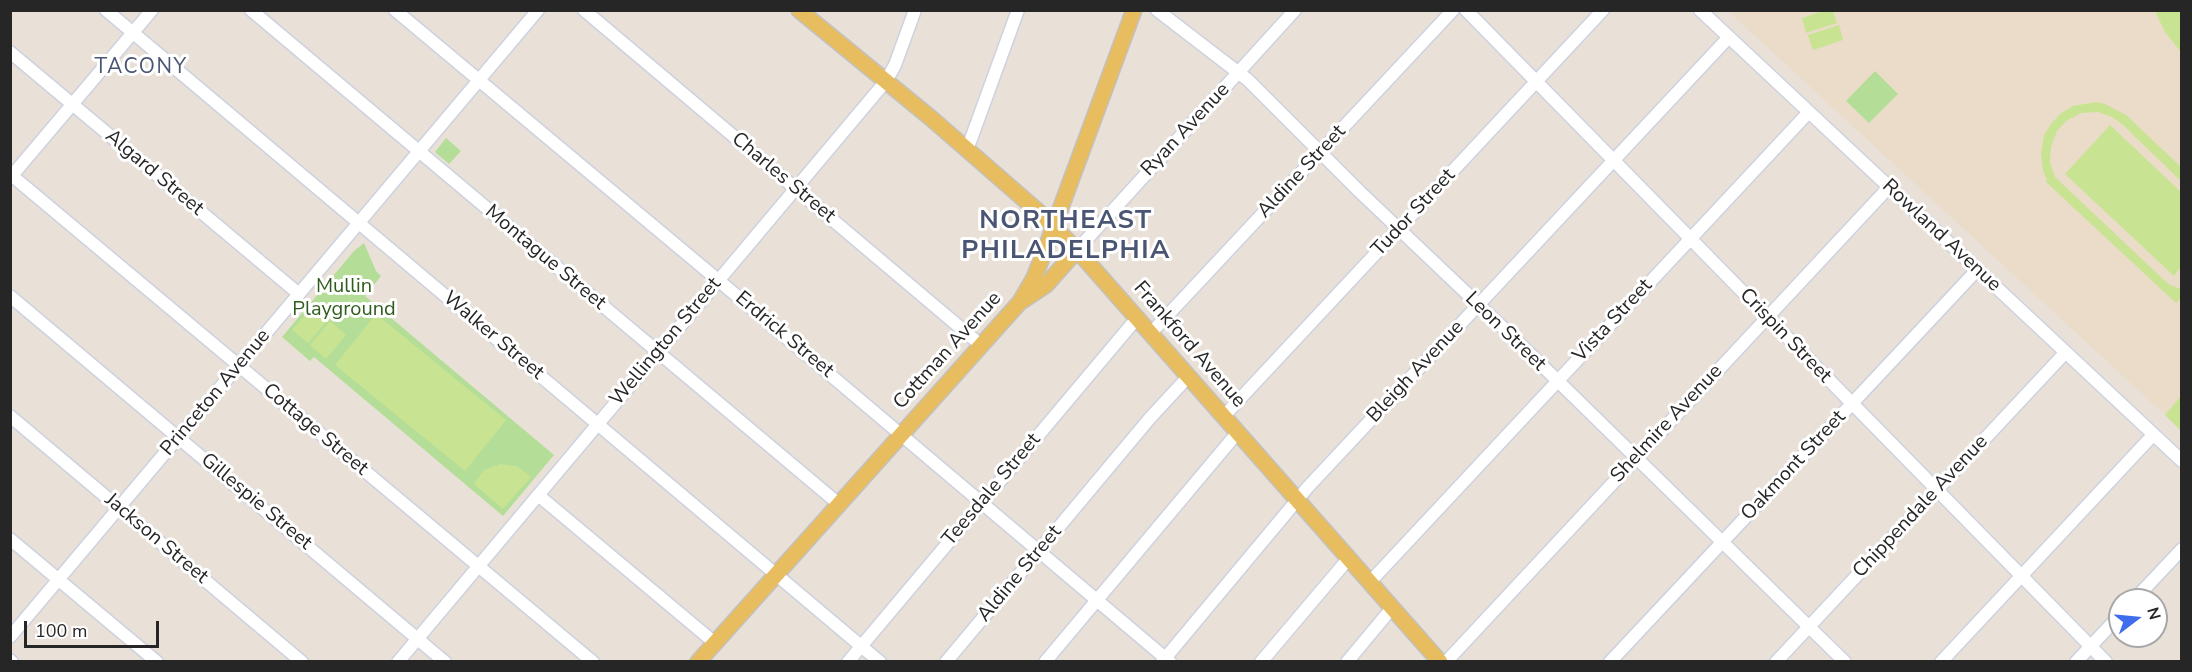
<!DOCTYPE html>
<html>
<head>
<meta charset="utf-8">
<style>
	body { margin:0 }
	#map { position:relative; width:2192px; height:672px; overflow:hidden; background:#e9e0d8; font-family:"Nunito Sans",sans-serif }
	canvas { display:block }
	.frame { position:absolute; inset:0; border:12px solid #262626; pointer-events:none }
	.north { position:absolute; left:2108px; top:588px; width:60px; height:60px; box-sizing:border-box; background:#fff; border:2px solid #a8a8a8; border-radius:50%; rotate:74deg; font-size:16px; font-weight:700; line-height:24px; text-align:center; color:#262626 }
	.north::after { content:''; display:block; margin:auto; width:21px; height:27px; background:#406dee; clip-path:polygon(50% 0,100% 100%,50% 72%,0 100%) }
	.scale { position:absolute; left:24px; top:621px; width:135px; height:27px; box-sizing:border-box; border:3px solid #262626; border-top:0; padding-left:8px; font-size:18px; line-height:21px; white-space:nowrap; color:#262626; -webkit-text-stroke:4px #fff; paint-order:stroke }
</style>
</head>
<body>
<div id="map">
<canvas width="2192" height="672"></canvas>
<div class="frame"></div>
<div class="north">N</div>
<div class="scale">100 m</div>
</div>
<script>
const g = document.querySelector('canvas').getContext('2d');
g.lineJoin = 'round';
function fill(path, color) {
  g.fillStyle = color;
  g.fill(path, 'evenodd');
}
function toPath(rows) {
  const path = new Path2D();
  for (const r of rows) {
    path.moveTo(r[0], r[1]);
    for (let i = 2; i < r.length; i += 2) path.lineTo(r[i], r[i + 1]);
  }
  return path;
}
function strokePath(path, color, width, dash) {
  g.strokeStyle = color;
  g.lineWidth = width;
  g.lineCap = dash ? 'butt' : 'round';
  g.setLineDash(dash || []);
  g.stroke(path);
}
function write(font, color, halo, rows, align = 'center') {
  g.font = font + ' "Nunito Sans",sans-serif';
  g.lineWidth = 6;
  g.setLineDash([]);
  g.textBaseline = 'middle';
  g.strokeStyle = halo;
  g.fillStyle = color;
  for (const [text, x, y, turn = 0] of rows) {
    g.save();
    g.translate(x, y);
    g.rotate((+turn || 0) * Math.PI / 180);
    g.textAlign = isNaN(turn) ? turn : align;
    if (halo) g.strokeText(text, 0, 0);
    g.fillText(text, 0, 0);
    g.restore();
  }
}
fill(toPath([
	[1728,11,2181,11,2181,431,2165,415]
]), '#eadcc8');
fill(toPath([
	[1875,71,1898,94,1869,123,1846,101],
	[446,138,461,151,449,164,435,152],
	[364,243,376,271,381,276,365,296,554,455,503,516,314,357,310,361,282,337,354,251]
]), '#b4dd97');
fill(toPath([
	[1826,10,1833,11,1837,23,1806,33,1802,18],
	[2155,11,2181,11,2181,52,2165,32],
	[1839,25,1843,40,1813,50,1808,35],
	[2096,102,2105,104,2126,115,2181,167,2181,181,2122,124,2112,117,2098,112,2081,113,2066,121,2057,131,2051,147,2050,162,2055,177,2164,280,2170,285,2181,289,2181,298,2176,303,2046,182,2047,180,2043,171,2041,153,2044,135,2051,124,2060,114,2073,106],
	[2110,125,2181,192,2181,267,2174,276,2065,174],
	[312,307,328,320,308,343,292,330],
	[376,314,506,420,465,471,335,365],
	[330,321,346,335,326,359,310,345],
	[2181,396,2181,431,2165,415],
	[500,464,517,466,531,477,503,509,474,484,484,470]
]), '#c8e493');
const minor = toPath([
	[106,10,880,662],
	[251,10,840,505],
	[395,10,718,280,1170,662],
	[584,10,982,346],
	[1157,10,1248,80,1360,192,1518,342,1845,662],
	[1466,10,2106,662],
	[1700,10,2182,461],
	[10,52,299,294],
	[967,150,1018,10],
	[10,174,593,662],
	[10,178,152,10],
	[1077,250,1295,10],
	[10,296,445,662],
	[1151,333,1453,10],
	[10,416,302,662],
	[1224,416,1603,10],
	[538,495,715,643],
	[10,539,157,662],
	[1370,582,1808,113],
	[2134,600,2182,549],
	[10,637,538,10],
	[10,660,12,662],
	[398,662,886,81,895,65,915,10],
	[848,662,1137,318],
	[946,662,1150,418,1188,377],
	[1045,662,1238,432],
	[1162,662,1308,487,1729,37],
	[1261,662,1349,558],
	[1347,662,1392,608],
	[1446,662,1889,187],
	[1610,662,1977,270],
	[1776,662,2065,353],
	[1941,662,2153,435],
	[2076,662,2120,615]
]);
const major = toPath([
	[799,10,932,119,1041,214,1077,250,1440,662],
	[1022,301,1046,285,1077,250],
	[698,662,1020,302,1034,278,1047,245,1134,10]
]);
strokePath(minor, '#ced2df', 15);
strokePath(major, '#c2c2c2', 18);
strokePath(minor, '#fff', 12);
strokePath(major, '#e7bd5f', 15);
write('20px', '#262626', '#fff', [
	["Ryan Avenue",1186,130,-47],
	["Aldine Street",1302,172,-47],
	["Algard Street",154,173,40],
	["Charles Street",783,178,40],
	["Tudor Street",1414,213,-47],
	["Rowland Avenue",1941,236,43],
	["Montague Street",545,258,40],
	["Vista Street",1613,321,-47],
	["Leon Street",1505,332,44],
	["Erdrick Street",784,335,40],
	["Walker Street",493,336,40],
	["Crispin Street",1785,336,46],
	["Wellington Street",666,342,-50],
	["Frankford Avenue",1189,345,49],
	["Cottman Avenue",948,351,-48],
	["Bleigh Avenue",1416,372,-47],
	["Princeton Avenue",216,393,-50],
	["Shelmire Avenue",1667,424,-47],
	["Cottage Street",315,430,40],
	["Oakmont Street",1794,466,-47],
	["Teesdale Street",992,490,-50],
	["Gillespie Street",256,502,40],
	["Chippendale Avenue",1921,507,-47],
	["Jackson Street",156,539,40],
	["Aldine Street",1020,574,-50]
]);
write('20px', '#2f5d1d', '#fff', [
	["Mullin",344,287],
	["Playground",344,310]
]);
g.letterSpacing = '1.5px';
write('21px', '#4a5574', '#fff', [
	["TACONY",141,68]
]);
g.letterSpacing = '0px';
g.letterSpacing = '1.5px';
write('bold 26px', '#4a5574', '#fff', [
	["NORTHEAST",1066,222],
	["PHILADELPHIA",1066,252]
]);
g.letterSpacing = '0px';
</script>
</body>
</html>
